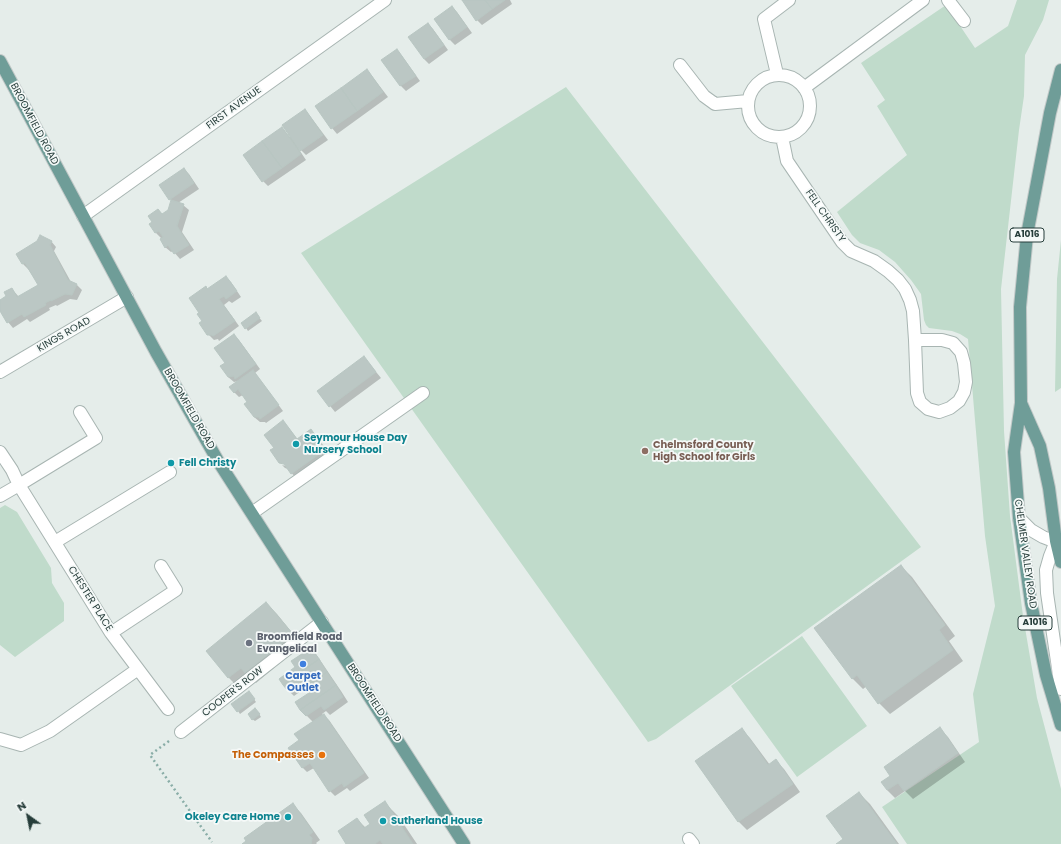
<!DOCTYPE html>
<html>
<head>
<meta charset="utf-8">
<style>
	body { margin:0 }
	#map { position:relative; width:1061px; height:844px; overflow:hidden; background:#e5edea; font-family:Poppins,sans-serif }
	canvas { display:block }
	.north { position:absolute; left:8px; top:796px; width:40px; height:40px; -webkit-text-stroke:3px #f5f9f8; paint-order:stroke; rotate:327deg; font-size:11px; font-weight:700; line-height:16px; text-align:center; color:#263d3a }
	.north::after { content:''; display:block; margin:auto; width:14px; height:18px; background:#263d3a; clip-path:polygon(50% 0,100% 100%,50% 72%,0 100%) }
</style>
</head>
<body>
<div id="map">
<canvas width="1061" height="844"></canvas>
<div class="north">N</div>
</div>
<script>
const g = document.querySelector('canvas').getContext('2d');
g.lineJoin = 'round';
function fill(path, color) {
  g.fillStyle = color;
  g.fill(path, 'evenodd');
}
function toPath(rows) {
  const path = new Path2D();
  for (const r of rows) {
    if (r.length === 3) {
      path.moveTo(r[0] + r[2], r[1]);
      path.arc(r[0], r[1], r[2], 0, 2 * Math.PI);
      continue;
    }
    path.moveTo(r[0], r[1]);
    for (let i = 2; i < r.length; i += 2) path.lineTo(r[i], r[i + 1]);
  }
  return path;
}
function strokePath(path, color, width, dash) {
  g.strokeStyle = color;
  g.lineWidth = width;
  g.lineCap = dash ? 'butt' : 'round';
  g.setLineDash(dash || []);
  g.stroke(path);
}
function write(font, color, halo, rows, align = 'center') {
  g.font = font + ' Poppins,sans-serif';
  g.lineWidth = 3.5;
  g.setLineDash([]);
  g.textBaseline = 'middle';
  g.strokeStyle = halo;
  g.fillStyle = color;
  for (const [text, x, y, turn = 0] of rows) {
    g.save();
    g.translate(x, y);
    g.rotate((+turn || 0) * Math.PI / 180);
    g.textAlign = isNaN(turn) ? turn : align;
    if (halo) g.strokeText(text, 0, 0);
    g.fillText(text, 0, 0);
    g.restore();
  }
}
fill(toPath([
	[1017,0,1049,0,1043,20,1025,55,1024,96,1019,130,1001,289,1004,431,1010,516,1023,616,1037,698,1061,789,1061,844,907,844,882,807,979,742,973,694,995,606,985,536,968,339,960,334,952,331,929,328,926,325,924,320,921,294,911,280,895,262,879,250,860,243,852,235,837,212,907,155,877,106,885,100,861,63,946,5,975,48,1008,26],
	[566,87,921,547,656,739,648,742,301,253],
	[1061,240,1061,388,1055,392,1057,279],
	[5,505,17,512,51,568,52,583,64,603,64,621,15,657,0,645,0,508],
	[802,636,867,726,797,777,731,686]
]), '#c0dbcb');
fill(toPath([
	[463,0,510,0,512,4,482,25,477,20],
	[452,7,457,12,472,33,455,45,450,40,435,19],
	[428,24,433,29,448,50,429,64,424,59],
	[397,50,402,56,420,81,406,91,401,86,383,60],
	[367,70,372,76,388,97,337,134,332,128,316,107],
	[305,110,310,116,328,140,306,155,299,148,298,148,306,160,268,186,263,181,282,128,290,137],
	[184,169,189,174,199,189,178,203,183,205,189,210,182,232,194,250,180,259,173,251,171,252,165,247,162,239,156,233,151,224,153,223,158,210,163,215,169,211,172,202,160,185],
	[51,241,56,247,54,251,71,282,77,285,82,290,77,300,70,299,57,306,56,305,49,308,50,310,30,322,27,319,13,328,8,322,0,309,0,301,8,296,12,289,19,297,39,285,28,269,23,264,18,254],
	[225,277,231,282,241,297,232,303,229,301,224,305,239,326,219,341,218,339,214,340,208,334,201,313,206,287,208,290],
	[258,316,262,321,248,331,246,328],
	[234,335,239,340,260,369,255,373,283,411,266,423,265,422,260,422,254,417,249,402,243,395,239,397,234,392,239,381,234,382,228,377,226,363],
	[364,357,381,378,335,412,318,391],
	[283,422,288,427,298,440,310,430,316,435,330,455,297,479,288,469,285,468,282,465,289,467,275,449],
	[901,566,912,577,955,636,949,641,963,661,890,714,879,703,867,686,863,689,852,678],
	[266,603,277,614,302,645,256,683,252,678,239,688,229,678,207,651],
	[311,649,316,654,341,691,348,702,330,715,326,711,322,714,329,720,369,778,350,791,347,788,335,796,330,791,314,768,307,772,302,767,300,740,313,722,307,716,297,702,313,691,309,685,294,696,289,691,280,679,297,667],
	[251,695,256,702,240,714,238,711],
	[258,712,261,717,255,721,252,719],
	[940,729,948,737,965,762,913,799,905,791,895,798,887,790,891,776],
	[742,730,750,738,770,765,776,761,784,769,800,792,747,830,739,822,696,762],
	[859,793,870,804,899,844,838,844,845,839],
	[384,802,399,817,417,844,348,844,357,819,366,828,372,825],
	[293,805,301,813,320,840,316,843,317,844,243,844]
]), '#0003');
const building = toPath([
	[462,0,485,0,492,9,476,21,462,0],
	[485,0,505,0,492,9,485,0],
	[452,6,467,27,449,40,434,19,452,6],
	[428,23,444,45,424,59,408,37,428,23],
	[397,49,416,76,400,86,381,60,397,49],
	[367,69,383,92,357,111,341,88,367,69],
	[341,88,357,111,331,129,315,106,341,88],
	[305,109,323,135,300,151,282,125,305,109],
	[282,127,301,154,282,168,262,141,282,127],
	[262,141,282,168,262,182,243,155,262,141],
	[184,168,194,183,169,200,159,185,184,168],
	[171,200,184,204,177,226,189,245,174,254,168,245,165,248,160,239,163,237,159,231,155,233,149,224,152,222,148,216,158,209,162,214,168,210,171,200],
	[40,235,52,241,50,245,68,280,77,284,72,295,65,294,51,301,51,300,45,303,46,305,24,317,22,314,7,323,0,311,0,300,6,296,4,292,12,288,17,297,38,285,25,263,22,264,16,254,37,241,40,235],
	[226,276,237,291,226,299,224,296,219,299,235,321,213,336,212,335,207,335,199,323,202,321,197,314,199,313,189,298,206,286,207,289,226,276],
	[256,312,260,318,245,329,241,323,256,312],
	[234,334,256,364,235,379,234,376,228,377,220,366,225,363,214,348,234,334],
	[364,356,376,372,329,407,317,391,364,356],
	[253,370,279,405,260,419,259,417,254,417,244,404,247,402,238,389,234,393,229,387,253,370],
	[283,420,297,439,311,429,325,450,291,474,284,464,279,463,270,450,274,448,264,435,283,420],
	[901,565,945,625,939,630,953,650,878,704,857,675,852,679,814,628,901,565],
	[266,602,293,634,245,673,241,668,228,678,206,651,266,602],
	[311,648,319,659,283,685,279,679,295,667,291,661,311,648],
	[319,659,327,672,308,685,304,680,288,691,283,685,319,659],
	[327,672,336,685,300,710,295,702,312,691,308,685,327,672],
	[336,685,343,697,324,710,321,706,306,716,300,710,336,685],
	[249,691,255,699,237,712,231,704,249,691],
	[255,708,260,714,252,720,248,714,255,708],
	[324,714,364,773,344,787,342,783,329,792,310,763,302,768,288,748,299,740,294,734,324,714],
	[940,727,958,753,904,791,898,783,887,790,881,782,890,776,884,767,940,727],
	[742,728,768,765,776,759,793,784,738,822,695,761,742,728],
	[859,792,897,844,836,844,843,839,826,816,859,792],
	[385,801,413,844,383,844,380,840,375,844,346,844,338,831,357,818,364,828,370,824,364,815,385,801],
	[293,803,313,832,309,835,312,838,311,844,242,844,246,841,244,838,293,803]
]);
fill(building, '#bbc7c4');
strokePath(building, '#b8c6c2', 1);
const minor = toPath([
	[948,0,964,21],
	[680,65,704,96,715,104,748,101],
	[777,74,764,19,789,0],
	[779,106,31],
	[804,88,923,0],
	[782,137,787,161,842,242,851,251,874,261,888,271,898,280,905,289,910,300,913,311,915,340,942,340,953,343,961,352,964,363,966,382,964,392,959,401,950,408,939,412,928,409,920,402,917,393,915,340],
	[83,216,385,0],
	[0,372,127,297],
	[0,452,12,470,19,485,96,438,80,412],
	[0,496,19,485,111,633,168,709],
	[252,513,423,393],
	[1019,518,1031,530,1043,537,1061,544],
	[1061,538,1056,541,1050,556,1046,570,1047,593,1061,689],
	[55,542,170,472],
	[111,633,176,590,161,566],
	[181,732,322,622],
	[0,739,21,745,50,731,138,669],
	[689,839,693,844]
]);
const major = toPath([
	[0,61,156,352,218,461,464,844],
	[1061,70,1050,113,1027,235,1020,307,1021,403,1014,452,1019,518,1031,603,1046,675,1061,725],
	[1021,403,1040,446,1049,488,1056,541,1061,562]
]);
strokePath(minor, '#a8b5b2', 14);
strokePath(major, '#c2c9c8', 14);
strokePath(toPath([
	[169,741,150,755,212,842]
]), '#89ada7', 2.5, [2, 3]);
strokePath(minor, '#fff', 12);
strokePath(major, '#6f9d98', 12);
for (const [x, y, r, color] of [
	[296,444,4,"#0f9aa8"],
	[645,451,4,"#8d6e63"],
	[171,463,4,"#0f9aa8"],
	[249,643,4,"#6b7280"],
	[303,664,4,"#3f7fe0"],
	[322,755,4,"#e8710a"],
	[288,817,4,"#0f9aa8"],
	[383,821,4,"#0f9aa8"]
]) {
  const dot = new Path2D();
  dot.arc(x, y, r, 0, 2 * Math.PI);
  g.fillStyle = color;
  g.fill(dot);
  strokePath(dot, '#f5f9f8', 1.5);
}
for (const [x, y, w] of [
	[1027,235,34],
	[1035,623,34]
]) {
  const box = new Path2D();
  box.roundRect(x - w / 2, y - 7, w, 14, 3);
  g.fillStyle = '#f5f9f8';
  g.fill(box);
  strokePath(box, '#263d3a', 1);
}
write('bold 9px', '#263d3a', null, [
	["A1016",1027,235],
	["A1016",1035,623]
]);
write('10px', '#263d3a', '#f5f9f8', [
	["FIRST AVENUE",234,108,-36],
	["BROOMFIELD ROAD",34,124,62],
	["FELL CHRISTY",825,216,55],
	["KINGS ROAD",64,335,-30],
	["BROOMFIELD ROAD",189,409,60],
	["CHELMER VALLEY ROAD",1025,554,82],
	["CHESTER PLACE",90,599,58],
	["COOPER'S ROW",233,692,-38],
	["BROOMFIELD ROAD",374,703,57]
]);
write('bold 10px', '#0d838f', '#f5f9f8', [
	["Seymour House Day",304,438],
	["Nursery School",304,450],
	["Fell Christy",179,463],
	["Okeley Care Home",280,817,"right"],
	["Sutherland House",391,821]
], 'left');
write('bold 10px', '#785e54', '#f5f9f8', [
	["Chelmsford County",653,445],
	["High School for Girls",653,457]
], 'left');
write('bold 10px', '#5b616d', '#f5f9f8', [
	["Broomfield Road",257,637],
	["Evangelical",257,649]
], 'left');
write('bold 10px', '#366cbe', '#f5f9f8', [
	["Carpet",303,676],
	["Outlet",303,688]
]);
write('bold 10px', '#c56008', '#f5f9f8', [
	["The Compasses",314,755]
], 'right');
</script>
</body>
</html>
